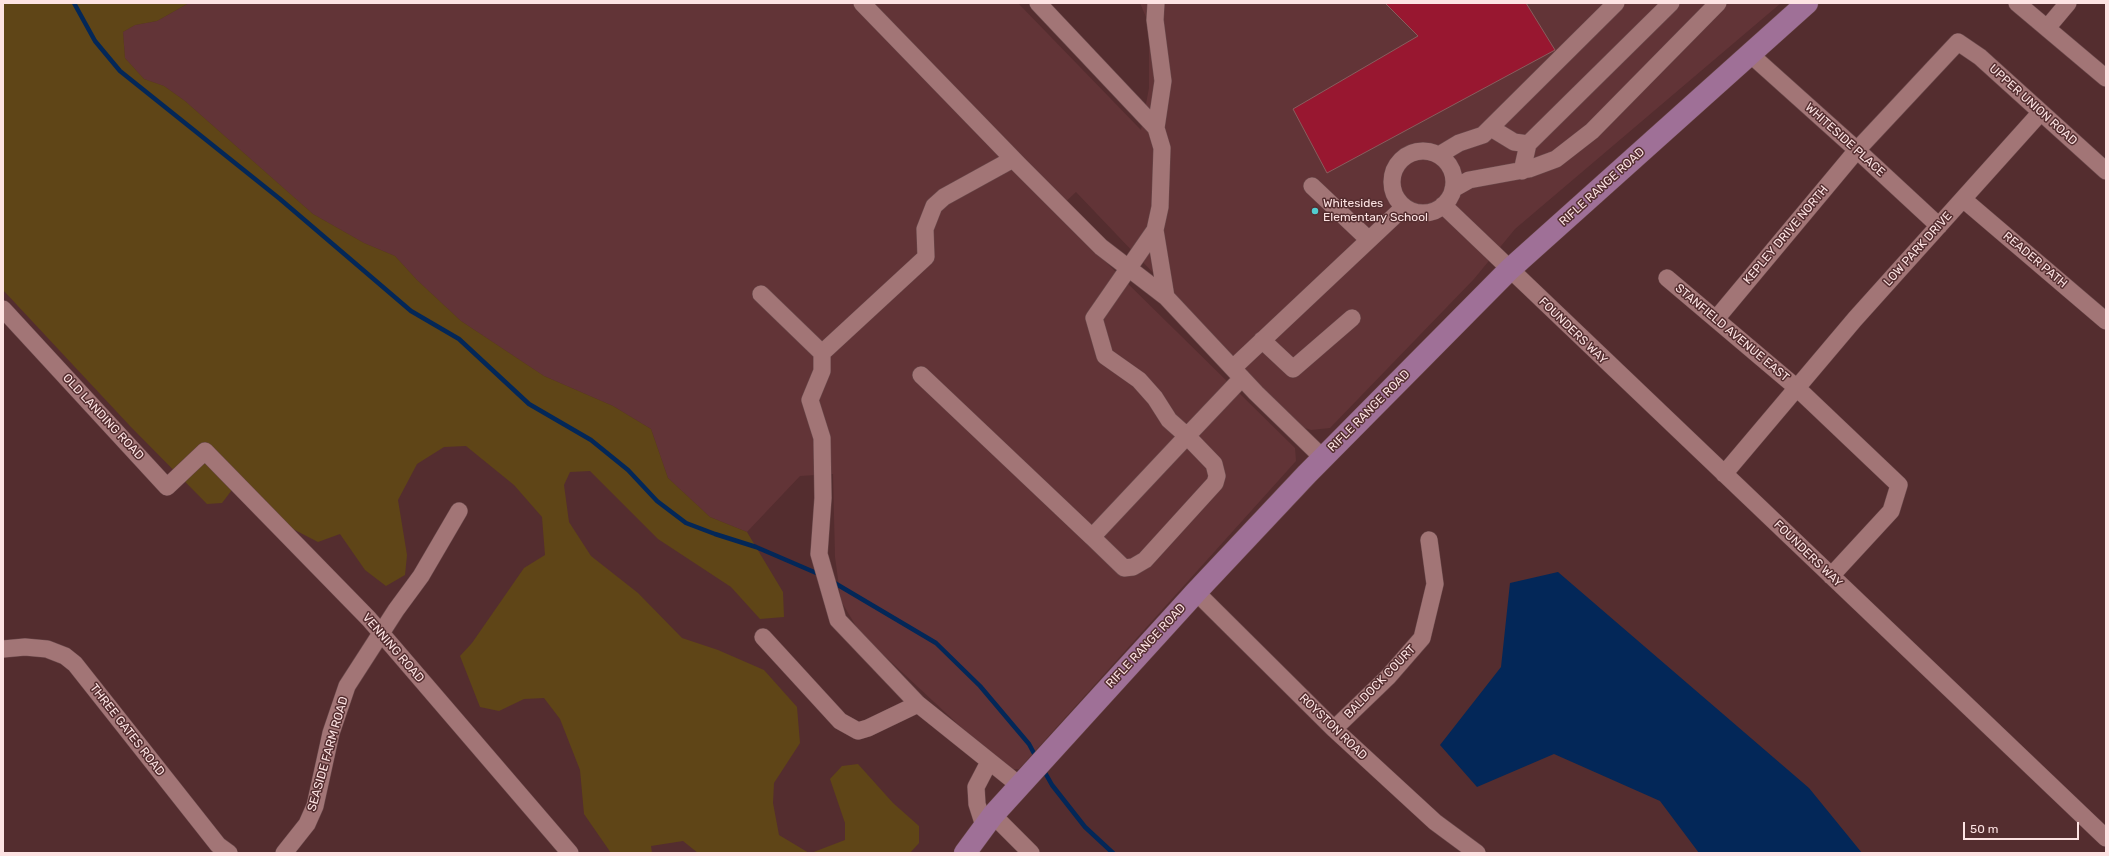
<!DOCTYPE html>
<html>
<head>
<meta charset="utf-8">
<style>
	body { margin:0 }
	#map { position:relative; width:2109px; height:856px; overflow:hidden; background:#542d2f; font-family:Rubik,sans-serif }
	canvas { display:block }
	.frame { position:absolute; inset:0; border:4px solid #fde3e3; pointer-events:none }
	.scale { position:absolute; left:1963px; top:822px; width:116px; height:18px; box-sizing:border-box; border:2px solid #fde3e3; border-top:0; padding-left:5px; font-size:12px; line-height:14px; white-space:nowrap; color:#fde3e3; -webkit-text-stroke:3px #542d2f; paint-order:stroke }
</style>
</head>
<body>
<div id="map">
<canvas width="2109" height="856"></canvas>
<div class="frame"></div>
<div class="scale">50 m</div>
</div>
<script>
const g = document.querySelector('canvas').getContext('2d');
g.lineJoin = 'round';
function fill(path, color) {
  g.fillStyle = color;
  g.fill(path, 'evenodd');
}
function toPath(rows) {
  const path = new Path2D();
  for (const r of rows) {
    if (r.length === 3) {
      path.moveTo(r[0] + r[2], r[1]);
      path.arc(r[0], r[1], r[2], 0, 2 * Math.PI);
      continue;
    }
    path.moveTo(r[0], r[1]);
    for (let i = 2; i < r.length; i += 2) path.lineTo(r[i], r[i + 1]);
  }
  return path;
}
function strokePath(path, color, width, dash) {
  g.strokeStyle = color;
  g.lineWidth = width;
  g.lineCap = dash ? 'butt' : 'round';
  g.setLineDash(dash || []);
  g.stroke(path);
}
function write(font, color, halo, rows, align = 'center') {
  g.font = font + ' Rubik,sans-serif';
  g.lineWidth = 3;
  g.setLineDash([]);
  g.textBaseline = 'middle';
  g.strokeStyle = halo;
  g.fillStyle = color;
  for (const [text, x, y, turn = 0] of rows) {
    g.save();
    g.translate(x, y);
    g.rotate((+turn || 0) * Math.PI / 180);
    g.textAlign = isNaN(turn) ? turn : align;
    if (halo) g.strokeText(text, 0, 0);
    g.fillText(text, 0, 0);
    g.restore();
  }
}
fill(toPath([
	[189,3,1018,3,1141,130,1149,88,1149,24,1140,3,1781,3,1515,229,1474,279,1330,428,1311,430,1299,426,1076,192,1055,212,1295,448,1296,461,1019,769,1007,770,860,633,841,601,835,557,833,474,800,476,747,532,710,517,668,478,651,429,613,406,544,376,461,321,417,280,395,256,364,243,313,214,185,101,164,86,144,79,125,58,123,32,135,25,157,21]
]), '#623437');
fill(toPath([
	[3,3,189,3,157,21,135,25,123,32,125,58,144,79,164,86,185,101,313,214,364,243,395,256,417,280,461,321,544,376,613,406,651,429,668,478,710,517,747,532,783,592,784,617,760,619,731,587,658,539,590,471,570,472,564,485,569,522,591,556,638,593,682,638,718,650,764,670,797,707,800,743,774,783,773,803,779,835,809,853,698,853,683,841,651,846,652,853,611,853,584,814,580,770,560,719,544,698,524,699,499,711,480,707,460,656,472,643,524,568,545,555,542,517,514,485,466,446,444,447,417,464,398,500,407,555,405,575,386,586,365,570,340,534,318,542,289,527,241,478,222,503,207,504,130,426,3,290],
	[858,764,893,803,919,826,919,843,910,853,811,853,845,840,845,823,830,779,842,766]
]), '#5f4517');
fill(toPath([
	[1558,572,1809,788,1862,853,1699,853,1660,801,1554,754,1477,787,1440,745,1501,667,1510,583]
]), '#032758');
strokePath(toPath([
	[74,3,95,41,120,71,280,199,411,311,459,339,529,404,591,440,628,470,657,501,686,523,715,534,756,547,821,575],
	[833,582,936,643,980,686,1029,744,1037,759],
	[1043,769,1052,785,1085,827,1113,853]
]), '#032758', 4.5);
const building = toPath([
	[1385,3,1526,3,1555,50,1327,173,1293,109,1418,36,1385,3]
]);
fill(building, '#981730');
strokePath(building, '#885d5d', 1);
const minor = toPath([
	[862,3,1019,165,1101,247,1166,297,1256,393,1323,458],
	[1038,3,1156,128,1162,148,1160,207,1155,230,1094,318,1105,356,1139,380,1155,398,1169,420,1187,436,1214,464,1217,476,1215,483,1145,560,1133,567,1124,568,1092,537,1187,436,1242,378],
	[1156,3,1155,20,1163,81,1156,128],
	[2017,3,2106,78],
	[2047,28,2068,3],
	[1750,54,1857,150,1939,226],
	[1491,128,1514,142,1528,144],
	[1423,182,31],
	[1439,155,1459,143,1483,135,1616,3],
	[1522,171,1528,144,1671,3],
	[1312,186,1369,240],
	[1453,189,1469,180,1529,169,1556,159,1592,131,1718,3],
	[1963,199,2106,321],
	[1443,205,2106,838],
	[1155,230,1166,297],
	[1667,278,1797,388,1899,485,1891,511,1831,576],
	[761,294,822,353,822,371,810,400,822,438,823,498,819,554,838,620,918,704],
	[3,309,167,487,205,451,369,619,570,853],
	[1716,319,1857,150,1958,42,1980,57,2106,171],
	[1262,340,1293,369,1352,318],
	[822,353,926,257,925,229,934,206,944,197,1013,159],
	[1233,368,1404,207],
	[921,375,1092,537],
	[1724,474,1855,319,2041,112],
	[1196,592,1334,729,1435,822,1477,853],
	[763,637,840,721,858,731,868,728,918,704,1019,785],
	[3,649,25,647,47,649,65,656,75,664,218,845,229,853],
	[1334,729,1388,677,1422,638,1435,584,1429,540],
	[993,815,1031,853],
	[984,826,977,804,976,787,989,762],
	[284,853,307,824,315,806,331,733,347,686,396,610,421,576,459,511]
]);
const major = toPath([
	[965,853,993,815,1196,592,1307,474,1509,270,1807,3]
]);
strokePath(minor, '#6b4a4c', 18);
strokePath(major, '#6b4a4c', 23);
strokePath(minor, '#a27576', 17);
strokePath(major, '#9f7097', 22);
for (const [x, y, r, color] of [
	[1315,211,4,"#52cdd0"]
]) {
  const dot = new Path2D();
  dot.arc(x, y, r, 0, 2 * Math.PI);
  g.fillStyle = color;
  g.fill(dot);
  strokePath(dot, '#542d2f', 1.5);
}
write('12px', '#fde3e3', '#542d2f', [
	["UPPER UNION ROAD",2033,105,42],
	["WHITESIDE PLACE",1845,140,42],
	["RIFLE RANGE ROAD",1602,187,-42],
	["KEPLEY DRIVE NORTH",1786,235,-50],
	["LOW PARK DRIVE",1918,249,-48],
	["READER PATH",2035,260,40],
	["FOUNDERS WAY",1573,331,44],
	["STANFIELD AVENUE EAST",1732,333,40],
	["RIFLE RANGE ROAD",1369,411,-45],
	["OLD LANDING ROAD",103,417,47],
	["FOUNDERS WAY",1808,554,44],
	["RIFLE RANGE ROAD",1146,646,-47],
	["VENNING ROAD",393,648,49],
	["BALDOCK COURT",1380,682,-46],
	["ROYSTON ROAD",1333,727,44],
	["THREE GATES ROAD",127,730,52],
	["SEASIDE FARM ROAD",328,754,-74]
]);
write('12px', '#fde3e3', '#542d2f', [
	["Whitesides",1323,204],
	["Elementary School",1323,218]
], 'left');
</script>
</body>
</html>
